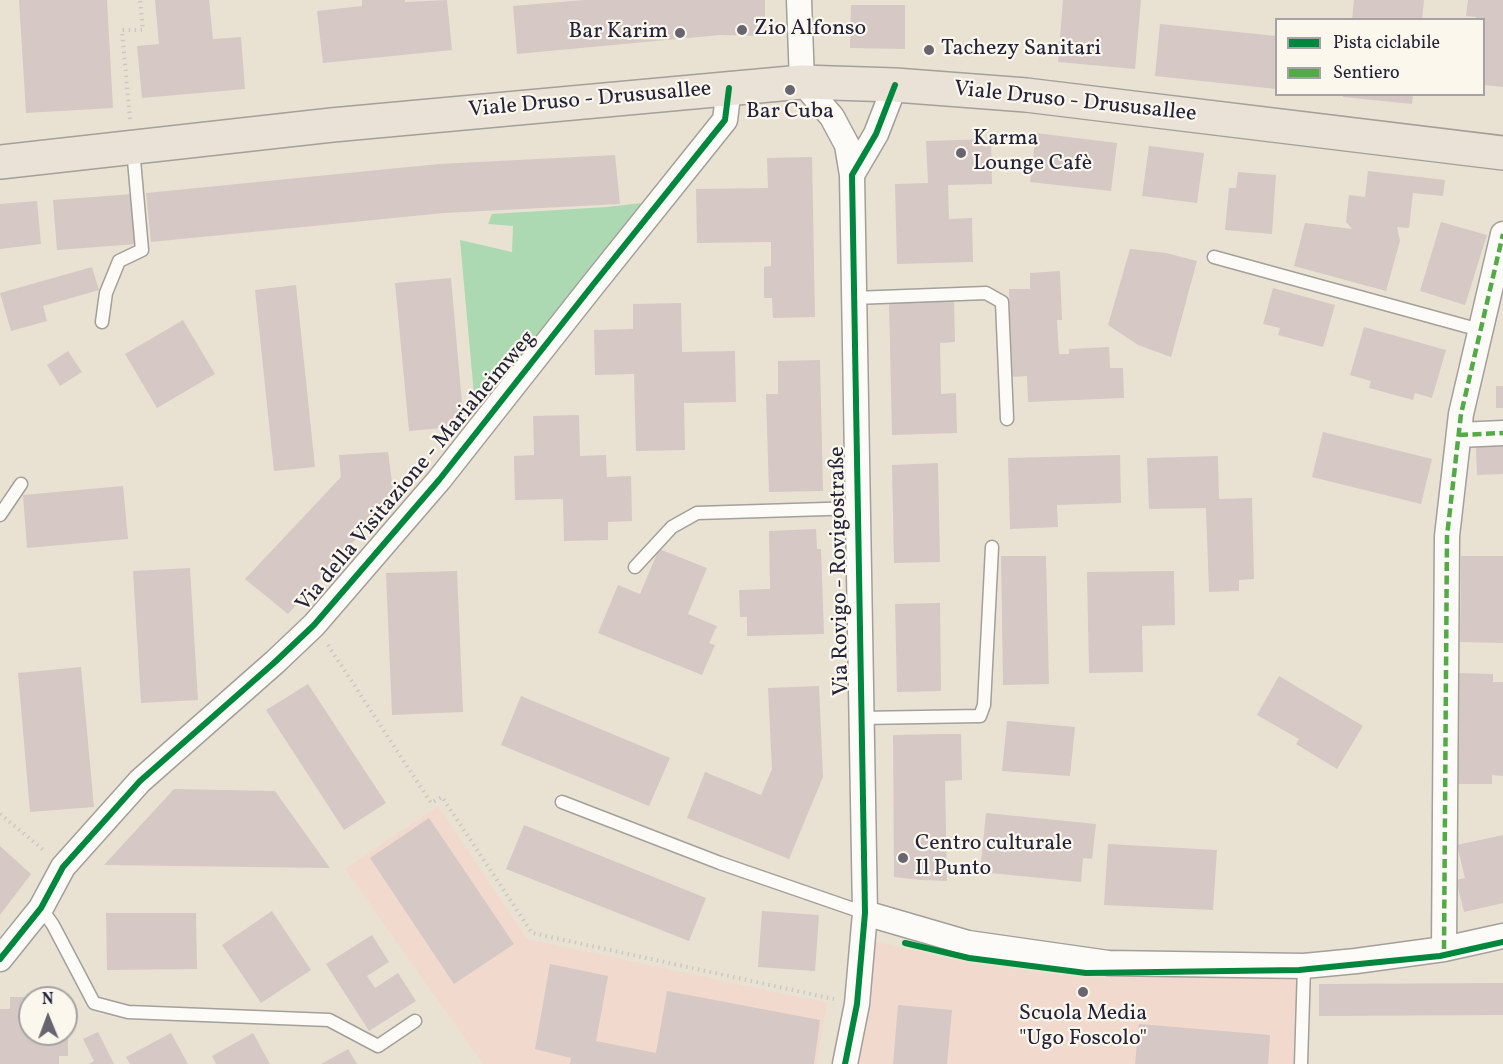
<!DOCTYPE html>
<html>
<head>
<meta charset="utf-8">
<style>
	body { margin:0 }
	#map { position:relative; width:1503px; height:1064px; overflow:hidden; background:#e9e2d3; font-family:Vollkorn,serif }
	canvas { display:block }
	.legend { position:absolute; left:1275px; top:18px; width:210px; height:78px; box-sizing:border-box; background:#fbf7ec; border:2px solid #a4a2a5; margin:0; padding:8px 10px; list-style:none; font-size:18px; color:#22223b }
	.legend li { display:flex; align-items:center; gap:12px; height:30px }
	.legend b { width:30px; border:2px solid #a4a2a5 }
	.north { position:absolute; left:18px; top:986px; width:60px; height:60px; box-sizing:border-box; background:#fbf7ec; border:2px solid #a4a2a5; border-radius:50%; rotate:359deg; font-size:16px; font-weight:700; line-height:24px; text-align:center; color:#22223b }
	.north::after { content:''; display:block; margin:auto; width:21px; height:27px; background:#686570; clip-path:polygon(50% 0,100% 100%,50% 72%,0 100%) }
</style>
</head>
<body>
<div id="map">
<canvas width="1503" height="1064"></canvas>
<ul class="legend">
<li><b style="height:8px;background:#00873e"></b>Pista ciclabile</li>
<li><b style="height:8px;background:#53aa46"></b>Sentiero</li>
</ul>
<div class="north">N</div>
</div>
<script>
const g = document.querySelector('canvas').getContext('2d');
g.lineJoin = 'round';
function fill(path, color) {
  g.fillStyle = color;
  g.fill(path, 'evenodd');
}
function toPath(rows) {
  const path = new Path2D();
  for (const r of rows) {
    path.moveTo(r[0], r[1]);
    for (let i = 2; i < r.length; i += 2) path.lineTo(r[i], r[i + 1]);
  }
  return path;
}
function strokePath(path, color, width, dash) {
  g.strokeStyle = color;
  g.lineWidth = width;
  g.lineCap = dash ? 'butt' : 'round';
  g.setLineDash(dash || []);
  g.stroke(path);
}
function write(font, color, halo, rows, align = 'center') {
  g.font = font + ' Vollkorn,serif';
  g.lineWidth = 4.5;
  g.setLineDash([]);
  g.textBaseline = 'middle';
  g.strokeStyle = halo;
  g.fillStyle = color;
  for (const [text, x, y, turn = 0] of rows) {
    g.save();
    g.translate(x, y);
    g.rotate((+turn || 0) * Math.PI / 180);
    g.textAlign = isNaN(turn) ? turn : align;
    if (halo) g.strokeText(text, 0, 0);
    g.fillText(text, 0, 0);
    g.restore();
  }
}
fill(toPath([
	[438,806,527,939,827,1003,817,1064,483,1064,345,869],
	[872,941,972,964,1084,978,1298,974,1293,1064,855,1064]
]), '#f1d9cd');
fill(toPath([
	[651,202,476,417,460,240,512,252,513,226,488,224,492,214,607,207]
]), '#acd9b2');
fill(toPath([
	[19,0,107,0,113,108,26,113],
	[155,0,209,0,213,39,241,37,245,89,142,98,137,46,159,44],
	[362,0,405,0,405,2,447,0,452,50,323,63,317,11,362,6],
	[584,0,765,0,765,36,720,35,517,54,513,6],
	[1063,0,1141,0,1135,69,1058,62],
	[1354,0,1424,0,1422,20,1352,20],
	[1468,0,1503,0,1503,87,1484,85,1484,20,1476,20,1476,17,1466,16],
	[851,5,905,5,905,49,850,48],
	[1160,24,1276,36,1276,89,1155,76],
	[1343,94,1413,94,1412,104,1343,97],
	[1036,133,1117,143,1111,191,1030,182],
	[991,139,992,184,948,185,949,219,972,218,973,262,897,264,895,184,928,183,926,141],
	[1149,146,1204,153,1197,203,1142,196],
	[615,155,620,204,444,213,151,242,146,193,439,164],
	[812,157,815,317,773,318,772,298,764,298,764,267,771,266,771,242,697,243,696,189,768,188,767,158],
	[1368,171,1445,180,1443,196,1413,193,1409,228,1397,227,1400,241,1386,291,1294,266,1305,223,1352,229,1346,222,1349,195,1365,197],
	[1238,172,1276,175,1272,234,1225,230,1229,188,1236,188],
	[133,194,137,244,57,250,53,200],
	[37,201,41,244,0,249,0,204],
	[1441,222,1487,235,1465,305,1420,291],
	[1130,249,1166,253,1197,261,1171,357,1138,345,1108,325],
	[92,267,99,290,43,306,47,321,11,331,0,293],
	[1060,271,1062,320,1057,320,1059,354,1069,354,1069,349,1109,347,1110,368,1123,368,1124,398,1028,402,1027,376,1012,377,1009,289,1030,289,1030,273],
	[451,278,464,426,409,431,395,283],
	[296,285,315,467,274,471,255,290],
	[1273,288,1335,305,1323,347,1278,335,1280,328,1263,324],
	[954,301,955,342,940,343,941,394,956,393,957,433,892,435,889,303],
	[681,303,682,352,735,351,736,402,684,403,685,450,636,451,634,374,595,375,594,330,633,329,633,304],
	[183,320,215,374,157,408,125,354],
	[1364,327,1446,350,1432,398,1415,393,1413,400,1369,388,1371,381,1350,375],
	[68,351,82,372,60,386,47,365],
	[820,360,823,491,769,492,766,394,778,394,778,361],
	[1496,386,1503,386,1503,408,1496,408],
	[579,415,580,456,606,455,607,477,631,476,632,521,608,522,608,540,564,541,563,499,515,500,514,456,534,455,533,416],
	[1323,432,1432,459,1421,504,1312,477],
	[1503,446,1503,474,1477,475,1476,447],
	[388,452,394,497,288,614,245,579,341,477,339,455],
	[1120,455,1121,503,1057,505,1058,527,1010,529,1008,458],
	[1218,456,1219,499,1252,498,1254,579,1239,580,1239,591,1209,592,1206,508,1149,509,1147,458],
	[938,463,940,562,894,563,892,465],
	[123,486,128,539,27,548,23,495],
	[816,529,817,549,821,549,824,634,747,636,747,617,740,617,739,590,770,589,769,531],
	[659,549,707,568,688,614,717,626,709,643,715,645,702,675,598,633,618,585,640,594],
	[1001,556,1046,556,1049,684,1003,685],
	[1461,556,1503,556,1503,643,1460,642],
	[190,568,198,700,141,703,133,571],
	[457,571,463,712,392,715,386,573],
	[1174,571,1175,625,1142,626,1143,672,1089,673,1087,572],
	[940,603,941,691,897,692,895,604],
	[81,667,94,807,30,812,18,673],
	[1459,673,1493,674,1493,682,1503,682,1503,776,1492,775,1492,784,1458,784],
	[1279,676,1363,726,1337,769,1296,744,1299,739,1257,715],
	[308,684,386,803,344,830,266,710],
	[819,686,823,777,789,859,687,818,705,772,761,795,772,769,768,688],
	[521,696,670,758,649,806,501,745],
	[1007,721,1075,727,1070,776,1002,771],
	[945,734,961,734,962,780,945,781,947,881,921,880,894,877,893,735],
	[174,789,275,791,330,868,104,865],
	[986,813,1096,824,1092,859,1083,858,1081,882,980,872],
	[429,818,514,944,454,984,370,858],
	[524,825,706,898,689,941,506,869],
	[1503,835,1503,903,1464,912,1456,880,1465,878,1457,845],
	[1108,844,1217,850,1213,910,1104,905],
	[0,846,31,874,0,915],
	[272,911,311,970,261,1003,222,945],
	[762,911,819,915,815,971,758,967],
	[106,913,196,913,197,969,107,970],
	[372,935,389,962,367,976,375,988,398,973,416,1001,369,1031,326,964],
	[550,964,608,976,596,1041,656,1053,667,991,820,1020,814,1064,570,1064,571,1058,535,1049],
	[1503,983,1503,1015,1319,1016,1319,984],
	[10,997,30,997,30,1034,66,1034,66,997,68,997,68,1056,59,1056,59,1064,0,1064,0,1009,10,1009],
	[898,1005,952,1010,947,1064,893,1064],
	[1139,1024,1270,1035,1268,1064,1135,1064],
	[98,1032,114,1064,89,1064,94,1061,83,1039],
	[171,1033,188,1064,130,1064,126,1057],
	[253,1033,270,1064,216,1064,212,1056],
	[348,1049,357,1064,321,1064]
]), '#d6c8c5');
const service = toPath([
	[1214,257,1480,330],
	[854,298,986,293,1002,302,1007,419],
	[102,322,106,293,119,261,142,250,133,149],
	[0,515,21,484],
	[635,567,672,527,697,513,858,508],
	[861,718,980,716,984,705,992,547],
	[562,802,720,863,865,913],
	[41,908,53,925,94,1003,128,1012,329,1020,378,1046,415,1021],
	[1301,1064,1304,966]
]);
const minor = toPath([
	[799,0,802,82,832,117,847,145,852,175],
	[1459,435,1503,433],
	[865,913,968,943,1108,963,1304,966,1356,961,1444,949,1503,936],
	[1444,949,1447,536,1461,414,1503,234],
	[0,959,41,908,63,867,140,781,275,662,314,625,439,480,592,286,725,120,729,88],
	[845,1064,857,1004,865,913,852,175,876,134,895,85]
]);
const primary = toPath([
	[0,162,332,125,802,82,895,85,1026,95,1503,153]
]);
strokePath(service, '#a39f9a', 15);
strokePath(minor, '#a39f9a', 27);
strokePath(primary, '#a39f9a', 36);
strokePath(toPath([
	[130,119,122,30,143,30,140,0],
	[328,645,431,803,442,797,532,933,834,999],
	[0,814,46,852]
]), '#cac8c6', 4, [1.5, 4.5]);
strokePath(service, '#fcfbf8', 12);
strokePath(minor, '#fcfbf8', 24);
strokePath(primary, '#eae2d6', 33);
strokePath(toPath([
	[1459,435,1503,433],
	[1444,949,1447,536,1461,414,1503,234]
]), '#53aa46', 4.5, [9, 4.5]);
strokePath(toPath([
	[905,943,969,958,1086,973,1299,970,1440,956,1503,942],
	[0,959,41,908,63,867,140,781,275,662,314,625,439,480,592,286,725,120,729,88],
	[845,1064,857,1004,865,913,852,175,876,134,895,85]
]), '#00873e', 6);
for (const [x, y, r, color] of [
	[742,30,6,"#686570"],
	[680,33,6,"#686570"],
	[929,50,6,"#686570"],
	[790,90,6,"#686570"],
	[961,153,6,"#686570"],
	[903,858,6,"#686570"],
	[1083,992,6,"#686570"]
]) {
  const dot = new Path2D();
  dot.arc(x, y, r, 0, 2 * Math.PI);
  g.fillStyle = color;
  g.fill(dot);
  strokePath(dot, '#fbf7ec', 2);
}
write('22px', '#22223b', '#fbf7ec', [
	["Zio Alfonso",754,30],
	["Bar Karim",668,33,"right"],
	["Tachezy Sanitari",941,50],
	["Bar Cuba",790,113,"center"],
	["Karma",973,140],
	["Lounge Cafè",973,165],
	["Centro culturale",915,845],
	["Il Punto",915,870],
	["Scuola Media",1083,1015,"center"],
	["\"Ugo Foscolo\"",1083,1040,"center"]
], 'left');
write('22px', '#22223b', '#fbf7ec', [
	["Viale Druso - Drususallee",590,101,-5],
	["Viale Druso - Drususallee",1075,103,6],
	["Via della Visitazione - Mariaheimweg",417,472,-50],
	["Via Rovigo - Rovigostraße",841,571,-91]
]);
</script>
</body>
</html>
